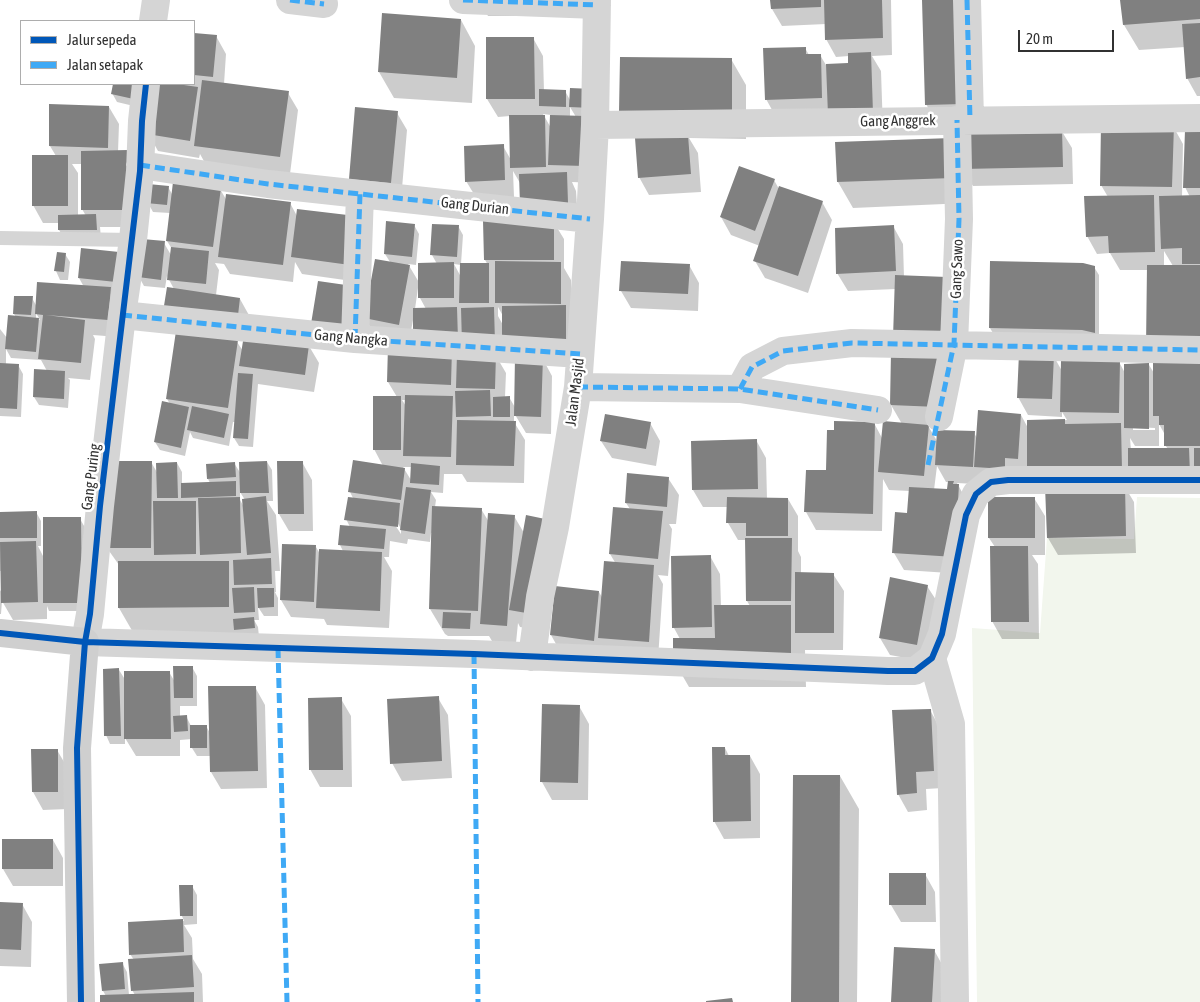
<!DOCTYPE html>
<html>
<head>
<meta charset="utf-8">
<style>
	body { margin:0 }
	#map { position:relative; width:1200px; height:1002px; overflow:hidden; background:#fff; font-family:"Asap Condensed",sans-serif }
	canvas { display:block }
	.legend { position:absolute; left:20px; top:20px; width:175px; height:65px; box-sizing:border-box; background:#fff; border:1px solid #adadad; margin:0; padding:6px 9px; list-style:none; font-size:15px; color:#313131 }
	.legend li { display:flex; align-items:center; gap:10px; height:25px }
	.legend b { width:25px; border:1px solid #adadad }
	.scale { position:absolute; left:1018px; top:30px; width:96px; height:22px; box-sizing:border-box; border:2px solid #313131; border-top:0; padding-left:6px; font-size:15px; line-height:18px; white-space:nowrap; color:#313131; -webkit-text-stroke:4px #fff; paint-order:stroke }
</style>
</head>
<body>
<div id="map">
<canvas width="1200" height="1002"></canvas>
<ul class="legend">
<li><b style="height:6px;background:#0057b8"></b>Jalur sepeda</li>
<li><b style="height:6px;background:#3fa9f5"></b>Jalan setapak</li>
</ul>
<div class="scale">20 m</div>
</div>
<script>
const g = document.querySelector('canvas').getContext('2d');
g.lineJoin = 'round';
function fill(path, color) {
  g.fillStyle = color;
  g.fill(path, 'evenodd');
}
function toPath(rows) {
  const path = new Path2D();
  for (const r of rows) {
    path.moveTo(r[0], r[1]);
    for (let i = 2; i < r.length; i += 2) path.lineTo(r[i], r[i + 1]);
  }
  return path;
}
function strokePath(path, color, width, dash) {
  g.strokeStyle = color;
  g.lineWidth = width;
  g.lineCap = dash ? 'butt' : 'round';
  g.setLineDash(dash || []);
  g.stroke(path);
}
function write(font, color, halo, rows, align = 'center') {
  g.font = font + ' "Asap Condensed",sans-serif';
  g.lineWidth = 5;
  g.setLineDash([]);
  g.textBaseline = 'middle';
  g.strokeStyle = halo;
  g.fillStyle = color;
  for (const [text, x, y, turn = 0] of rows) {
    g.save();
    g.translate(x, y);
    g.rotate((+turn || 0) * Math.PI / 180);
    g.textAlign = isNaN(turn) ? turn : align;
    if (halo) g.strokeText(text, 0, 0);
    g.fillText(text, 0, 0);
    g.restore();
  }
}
fill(toPath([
	[1137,497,1200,498,1200,1002,977,1002,972,628,1040,633,1047,538,1134,539]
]), '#f2f6ed');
fill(toPath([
	[479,0,565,16,488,16],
	[772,0,891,0,892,55,872,56,881,71,883,130,776,117,766,99,805,48,809,55,820,55,826,65,849,64,849,56,836,57,826,39,826,24,782,26,772,9],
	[923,0,973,121,936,122,926,104],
	[1122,0,1200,0,1200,96,1197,96,1187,78,1185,47,1139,50,1124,25],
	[461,20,475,46,472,103,394,98,379,72],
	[194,34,216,36,226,54,224,84,288,93,298,110,290,174,205,163,200,154,199,158,158,151,148,133,156,84,194,84],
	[487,38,533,38,543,56,544,91,565,91,570,100,592,90,595,183,572,182,576,191,578,220,553,221,564,239,564,268,571,280,571,317,575,362,545,363,552,376,551,434,526,433,514,413,514,422,525,440,524,483,467,482,462,474,444,474,443,493,431,492,436,500,435,507,481,509,489,522,514,516,524,533,542,631,520,627,518,623,516,643,492,641,489,636,448,636,445,634,430,609,433,533,431,533,430,542,408,539,407,544,390,541,389,557,384,557,392,571,389,628,327,625,324,619,291,617,281,600,316,547,320,554,343,551,340,545,350,527,346,519,353,498,350,492,383,466,374,449,397,397,388,382,419,348,414,320,413,320,409,342,375,336,365,318,390,262,385,254,414,225,419,234,416,265,408,264,420,284,437,264,432,255,458,226,463,235,461,264,488,265,485,260,531,222,520,183,513,171,514,197,477,199,466,181,503,146,511,160,510,116,498,117,487,99],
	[570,107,576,117,570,117],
	[543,114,551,115,551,128],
	[454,264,461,265,461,277],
	[418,288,420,298,426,309,415,309],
	[498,307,503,316,503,325,498,316],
	[499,361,516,363,516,409,509,397,505,397,506,373],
	[402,400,406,400,406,406],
	[403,467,411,467,411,480],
	[396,520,401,529,401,534,393,522],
	[731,59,746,85,746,139,689,138,698,153,701,192,649,195,639,177],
	[114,84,144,84,142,108,117,102,112,93],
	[51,106,109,107,119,124,118,152,138,227,100,227,101,238,64,238,59,230,59,223,43,223,33,205,56,156,50,146],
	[72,164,82,164,82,209,86,216,78,216,78,173],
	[397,113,407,130,401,200,360,196,350,178],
	[1173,126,1183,144,1182,197,1190,197,1185,187,1200,132,1200,482,1125,487,1134,502,1136,553,1058,555,1048,538,1046,488,957,483,968,503,964,574,904,570,894,553,908,515,910,491,889,490,883,479,882,531,816,530,806,512,807,471,828,472,874,423,882,438,902,424,891,405,896,289,848,291,837,273,893,226,903,244,904,277,948,425,927,424,937,441,974,433,977,438,1021,415,1028,428,1028,422,1067,420,1062,412,1062,417,1028,415,1018,397,1020,354,1005,354,990,328,1094,267,1099,275,1099,341,1053,355,1062,371,1119,362,1125,373,1149,365,1154,373,1148,270,1120,270,1110,253,1097,254,1087,236,1108,197,1101,185],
	[1164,251,1173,266,1164,266],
	[1159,424,1164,433,1166,433,1165,445,1168,449,1131,450,1130,438,1135,446,1159,446],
	[1133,427,1155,428,1155,430,1133,430],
	[937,466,946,482,949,482,948,490,934,490],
	[1061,130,1072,148,1073,184,973,186,966,175,967,203,853,208,838,182,951,139],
	[774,180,779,189,822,202,832,220,808,293,765,278,755,261,760,246,731,235,721,217],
	[168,187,172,194,220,189,227,201,290,203,297,216,298,210,359,282,302,274,295,262,293,282,230,274,224,264,215,263,219,270,216,295,240,299,250,317,309,346,319,363,314,392,258,384,253,447,239,446,234,438,235,422,233,422,229,446,193,438,190,432,185,456,160,450,155,442,170,404,167,399,177,332,174,289,167,276,165,288,144,286,139,277,164,243,171,255,172,249,167,241,170,213,153,212,148,203],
	[235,339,244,340,243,351],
	[58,253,65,254,70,262,68,280,60,280,56,271],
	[118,253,118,337,93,335,95,339,90,380,68,378,70,380,68,408,39,405,34,397,47,371,41,360,11,358,6,349,6,364,18,365,23,374,21,417,0,416,0,329,7,338,16,317,14,314,32,298,37,307,84,287,79,278],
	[36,313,40,320,36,319],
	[689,265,699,283,698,311,631,308,621,291],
	[650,423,660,441,656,466,612,458,601,441],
	[756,440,766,458,767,499,788,499,798,516,798,551,801,557,801,573,833,574,844,591,843,650,805,650,806,687,689,687,674,661,680,639,674,628,710,556,720,574,721,606,750,606,747,601,747,540,738,540,728,523,728,507,703,507,693,490],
	[151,462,158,474,177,463,182,472,182,484,210,483,208,479,234,463,241,474,267,462,272,470,273,501,267,501,276,515,280,571,275,571,276,592,275,592,278,598,278,616,264,616,258,607,259,620,254,620,258,627,259,637,240,638,237,633,134,634,119,608,119,565,107,548],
	[240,492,245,500,244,507,240,500],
	[302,462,312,480,313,531,289,531,279,514],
	[668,478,679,495,676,524,669,524,672,529,668,576,658,575,663,584,658,659,561,653,551,635,556,587,599,592,603,599,616,564,610,554,630,509,626,503],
	[1034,498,1045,516,1045,555,1032,555,1038,564,1039,639,1002,639,992,621,995,547,989,538],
	[36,512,41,521,41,546,38,546,44,558,80,519,90,536,86,611,49,611,47,606,47,619,13,620,2,601,1,614,0,614,0,590,2,593,2,571,0,571,0,513],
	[927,586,938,603,927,662,890,655,880,638],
	[192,667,197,676,197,706,180,706,180,717,186,716,191,726,206,726,210,733,255,687,265,705,267,788,221,789,211,772,211,756,197,756,192,748,192,739,180,740,180,756,136,756,125,738,125,744,110,744,106,735,119,670,126,681,169,672,175,682],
	[438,698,448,715,452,778,402,781,392,763],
	[341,699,351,716,352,787,320,787,310,769],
	[579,706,589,724,588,800,552,800,542,782],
	[930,710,940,728,943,788,926,789,927,810,908,812,898,794],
	[725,748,729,756,750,756,760,774,760,838,724,839,714,821],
	[32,750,57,750,67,767,68,809,43,810,33,792],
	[840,776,859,809,857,1002,793,1002],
	[53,840,63,858,63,886,13,886,3,869],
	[925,874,935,892,936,922,901,922,891,905],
	[181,886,192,886,197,895,197,924,184,925,192,938,193,959,202,974,203,1002,102,1002,106,996,103,991,122,963,127,972,129,995,135,995,132,990,134,960,130,954,129,923,184,921,182,916],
	[0,904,22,904,32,922,31,967,0,966],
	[934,950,944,968,942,1002,892,1002]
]), '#0003');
fill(toPath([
	[770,0,821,0,821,7,771,9],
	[824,0,882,0,883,38,825,40],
	[922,0,960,0,963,104,925,105],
	[1120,0,1200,0,1200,19,1123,25],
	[382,13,461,19,457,78,378,72],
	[1200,23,1200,77,1186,79,1182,24],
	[194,33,217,35,213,77,194,75],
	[486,37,534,37,535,99,486,99],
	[806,47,806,54,821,54,822,98,765,100,763,48],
	[871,52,873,113,828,115,826,64,848,63,848,53],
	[620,57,732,58,732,114,619,112],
	[202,80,289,91,280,157,194,146],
	[113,84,141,84,138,100,111,94],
	[155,84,177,84,198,87,190,141,147,134],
	[570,88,593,89,592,108,569,107],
	[539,89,566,90,566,107,539,106],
	[49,104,109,106,108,148,49,146],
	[355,107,398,111,391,183,349,179],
	[509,115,545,115,546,167,510,168],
	[550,115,586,116,585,166,548,165],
	[1101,124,1174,125,1172,187,1100,186],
	[1062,129,1063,167,962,169,961,131],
	[1185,130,1200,131,1200,188,1183,188],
	[688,135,691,174,638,178,635,138],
	[952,138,953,178,837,182,835,142],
	[504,144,505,180,465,182,464,146],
	[128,150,128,210,81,210,81,151],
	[32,155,68,155,68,206,32,206],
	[739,166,775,179,755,231,720,217],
	[567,172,568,203,520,205,519,174],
	[173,182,221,188,213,247,166,241],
	[148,184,169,186,167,205,146,203],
	[779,186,823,201,798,276,753,261],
	[226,194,291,202,283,265,218,257],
	[1154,195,1155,252,1109,253,1108,236,1086,237,1084,196],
	[1200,195,1200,264,1182,264,1182,248,1161,249,1159,196],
	[297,209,356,216,350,265,291,257],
	[96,214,97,230,58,230,58,215],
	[386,221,415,224,412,257,384,254],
	[483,221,554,221,554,260,484,260],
	[432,224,459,225,457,257,430,255],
	[894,225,896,271,836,274,835,228],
	[142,239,165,241,161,280,138,277],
	[171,247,209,251,206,284,167,280],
	[81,248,119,252,116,282,78,278],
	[57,252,66,253,64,272,54,271],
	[375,259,410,265,399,325,364,318],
	[495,261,561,262,561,304,495,303],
	[621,261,690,264,688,294,619,291],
	[990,261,1083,263,1095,266,1095,333,1082,330,989,328],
	[454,262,454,298,418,298,418,263],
	[460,263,489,263,489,303,459,303],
	[1147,265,1200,265,1200,347,1146,347],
	[895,275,947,277,945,339,893,338],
	[318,281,353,286,346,330,311,324],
	[37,282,111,287,108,320,46,315,85,320,81,363,38,359,43,315,35,314],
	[167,287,240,298,237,324,163,312],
	[14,296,33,296,31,315,13,314],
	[566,305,566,345,502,345,502,306],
	[457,307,458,340,413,340,413,308],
	[494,307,495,343,462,344,461,308],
	[8,315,39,318,36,352,5,349],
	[176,331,238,340,228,408,166,399],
	[244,335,309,345,305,375,239,366],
	[388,346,452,348,451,385,387,382],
	[891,352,940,354,938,407,890,405],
	[457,353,496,354,495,389,456,388],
	[1019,353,1054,355,1052,399,1017,398],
	[515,356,543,357,541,417,514,416],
	[1061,360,1120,361,1119,413,1060,412],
	[1153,362,1200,362,1200,446,1164,446,1164,425,1159,425,1159,416,1153,416],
	[0,363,19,364,17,409,0,408],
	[1149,363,1149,429,1124,428,1124,364],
	[34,369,65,371,64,399,33,397],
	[238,373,253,374,248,439,233,438],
	[490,390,491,416,456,417,455,391],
	[405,395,453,396,451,457,403,456],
	[373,396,401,396,401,450,373,450],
	[510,396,510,417,493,417,493,397],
	[162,401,189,407,181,448,154,442],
	[192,406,229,414,224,438,187,430],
	[978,410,1021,414,1018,459,1005,458,1005,469,974,467],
	[605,414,651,422,646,449,600,441],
	[1065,419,1065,424,1121,423,1122,470,1027,471,1027,420],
	[457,420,516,421,514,466,456,465],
	[834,421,875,422,873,514,804,512,806,470,826,470,827,430,834,430],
	[883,421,929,425,924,476,878,472],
	[937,430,975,431,973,467,935,465],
	[757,439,758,489,692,490,691,441],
	[1128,448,1189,448,1190,474,1128,474],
	[1194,448,1200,448,1200,474,1194,473],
	[353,460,405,468,401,500,348,492],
	[106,461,152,461,151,548,106,548],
	[267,461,269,493,240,493,239,462],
	[277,461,303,461,304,514,278,514],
	[177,462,178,498,157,498,156,463],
	[235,462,236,477,207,479,206,464],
	[411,463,440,466,439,485,410,483],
	[627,473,669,477,667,507,625,503],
	[236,481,236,496,181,498,181,483],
	[948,481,954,481,953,484,959,484,955,557,892,553,895,512,907,513,909,487,947,489],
	[1125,484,1126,536,1047,538,1045,486],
	[406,487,431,490,425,534,400,530],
	[266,496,271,553,247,555,242,499],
	[240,497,241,553,200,555,198,498],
	[348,497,400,503,398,527,344,520],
	[727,497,788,498,788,536,746,536,746,523,726,523],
	[988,497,1035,497,1035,538,988,538],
	[153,501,196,501,196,554,154,555],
	[432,506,482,508,478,611,429,609],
	[613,507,663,511,658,559,609,554],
	[37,511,37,538,0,538,0,512],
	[488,513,515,515,507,626,480,624],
	[526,515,550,520,532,614,509,610],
	[43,517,81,517,82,603,43,603],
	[340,525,386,529,384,549,338,545],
	[745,538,792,538,791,601,746,601],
	[36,541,38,602,1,603,0,542],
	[282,544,316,545,314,602,280,600],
	[990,546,1028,546,1029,622,991,622],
	[319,549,382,552,380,611,316,608],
	[711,555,712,627,672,628,671,556],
	[271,558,272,584,234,585,233,560],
	[118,561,229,561,229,607,118,608],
	[604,561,654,565,649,642,598,638],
	[795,572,834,573,834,633,795,633],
	[890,577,928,585,917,645,879,638],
	[555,586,599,591,594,641,550,635],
	[254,587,255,612,234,613,232,588],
	[257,588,274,588,274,607,258,608],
	[714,605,791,605,791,661,673,661,673,638,715,638],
	[443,612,471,613,470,629,442,628],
	[254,617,255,628,234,630,233,619],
	[173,666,193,666,193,698,174,698],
	[119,668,121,736,104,736,103,669],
	[124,671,170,671,171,739,124,739],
	[208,686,256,686,258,771,210,772],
	[439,696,442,761,390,764,387,699],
	[342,697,343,770,309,770,308,698],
	[542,704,580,705,578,783,540,782],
	[931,709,934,771,916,772,917,793,897,795,892,710],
	[187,715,188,731,174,732,173,716],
	[190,725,207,725,207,748,190,748],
	[712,747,725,747,725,755,750,755,751,821,713,822],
	[31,749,58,749,58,792,32,792],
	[793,775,840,775,839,1002,791,1002],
	[2,839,53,839,53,869,2,869],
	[889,873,926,873,926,905,889,905],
	[179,885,193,885,193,916,180,916],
	[0,902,23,903,21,950,0,949],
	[183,919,184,952,129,955,128,922],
	[894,947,935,949,932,1002,891,1002],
	[192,955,194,987,131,991,128,959],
	[123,962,125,989,102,991,99,964],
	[194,992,194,1002,100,1002,100,995],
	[732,998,733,1002,706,1002,706,1001]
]), '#808080');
strokePath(toPath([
	[0,238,133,240]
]), '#d5d5d5', 14);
strokePath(toPath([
	[290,0,324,4],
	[463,0,597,5],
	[967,0,970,120],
	[153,21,156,0],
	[146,84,142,121,140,171,133,240,122,315,100,506,90,614,85,642,474,654,888,671,915,671,932,658,942,634,966,515,976,494,991,482,1008,480,1200,480],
	[595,125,1200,118],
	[140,165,268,184,590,219],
	[122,315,355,339,580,354],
	[355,339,360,194],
	[578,387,740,389,878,410],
	[740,389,752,367,783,351,852,343,1200,350],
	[939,417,954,344,959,219,957,120],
	[532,657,540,597,555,527,578,387,590,219,595,125,597,0],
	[932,658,951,724,955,1002]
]), '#d5d5d5', 28);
strokePath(toPath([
	[0,633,85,642,77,748,81,1002]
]), '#cfcfcf', 28);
strokePath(toPath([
	[290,0,324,4],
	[463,0,597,5],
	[967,0,970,120],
	[140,165,268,184,590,219],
	[122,315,355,339,580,354],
	[355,339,360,194],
	[578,387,740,389,878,410],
	[740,389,752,367,783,351,852,343,1200,350],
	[928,465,954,344,959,219,957,120],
	[278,648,287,1002],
	[474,654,478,1002]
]), '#3fa9f5', 5, [10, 5]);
strokePath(toPath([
	[0,633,85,642,474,654,888,671,915,671,932,658,942,634,966,515,976,494,991,482,1008,480,1200,480],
	[81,1002,77,748,85,642,90,614,100,506,140,171,142,121,146,84]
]), '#0057b8', 6);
write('15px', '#313131', '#fff', [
	["Gang Anggrek",898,121,-1],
	["Gang Durian",475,206,6],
	["Gang Sawo",957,269,-88],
	["Gang Nangka",351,338,5],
	["Jalan Masjid",575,392,-83],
	["Gang Puring",91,477,-83]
]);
</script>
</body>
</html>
